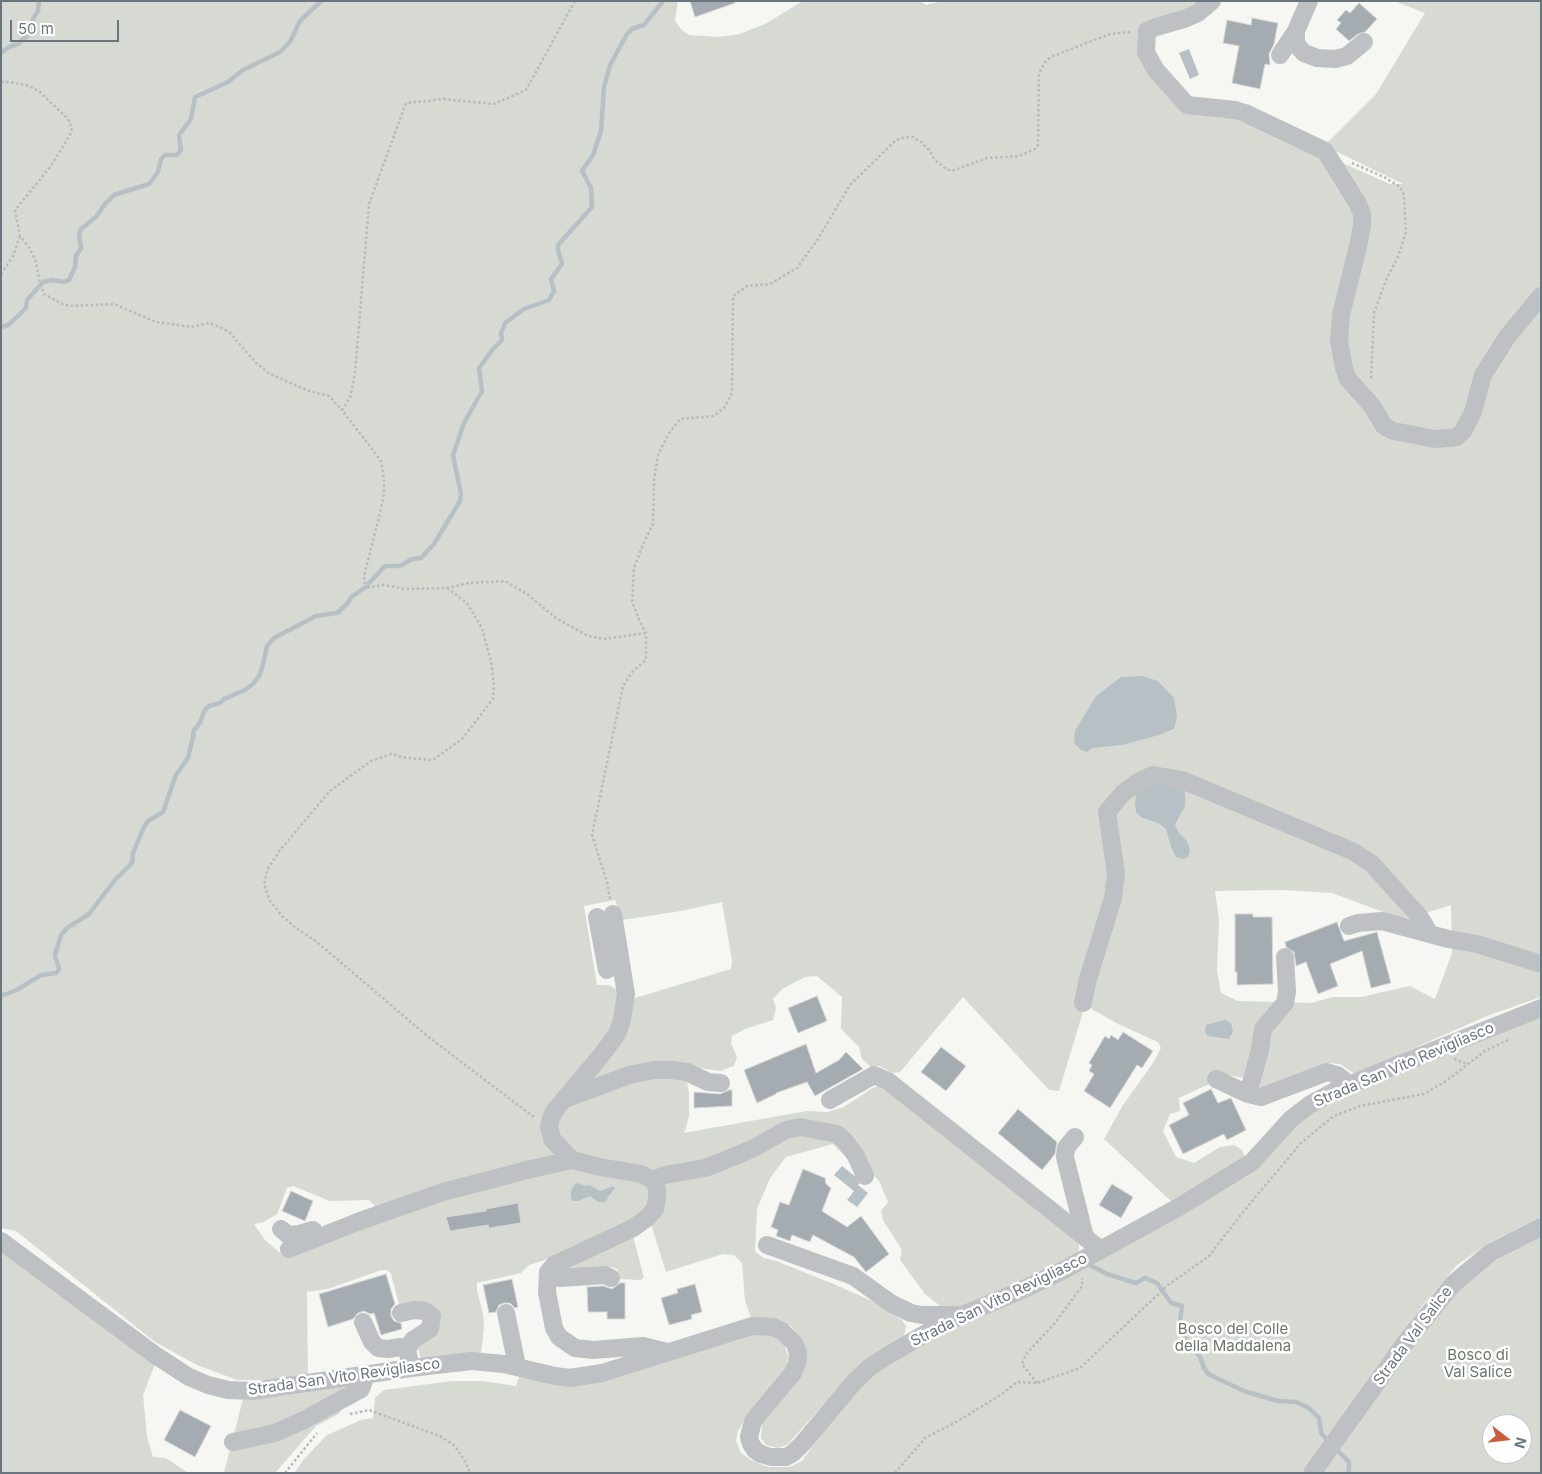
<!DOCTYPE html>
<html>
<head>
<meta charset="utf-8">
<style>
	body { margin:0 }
	#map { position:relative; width:1542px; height:1474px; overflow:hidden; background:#f6f6f3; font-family:Inter,sans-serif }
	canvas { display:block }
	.frame { position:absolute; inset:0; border:2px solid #697680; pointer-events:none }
	.north { position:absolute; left:1482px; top:1414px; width:50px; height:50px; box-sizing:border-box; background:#fff; border:1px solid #c3c8cc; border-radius:50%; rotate:106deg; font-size:14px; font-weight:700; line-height:20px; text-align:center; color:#697680 }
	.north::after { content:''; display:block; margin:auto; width:18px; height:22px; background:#cc5b3c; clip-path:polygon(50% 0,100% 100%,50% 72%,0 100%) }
	.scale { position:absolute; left:10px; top:20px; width:109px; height:22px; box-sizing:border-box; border:2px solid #697680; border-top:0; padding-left:6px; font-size:15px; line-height:18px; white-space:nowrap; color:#697680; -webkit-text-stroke:4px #fff; paint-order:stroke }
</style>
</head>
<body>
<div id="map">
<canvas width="1542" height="1474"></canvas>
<div class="frame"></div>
<div class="north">N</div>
<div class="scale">50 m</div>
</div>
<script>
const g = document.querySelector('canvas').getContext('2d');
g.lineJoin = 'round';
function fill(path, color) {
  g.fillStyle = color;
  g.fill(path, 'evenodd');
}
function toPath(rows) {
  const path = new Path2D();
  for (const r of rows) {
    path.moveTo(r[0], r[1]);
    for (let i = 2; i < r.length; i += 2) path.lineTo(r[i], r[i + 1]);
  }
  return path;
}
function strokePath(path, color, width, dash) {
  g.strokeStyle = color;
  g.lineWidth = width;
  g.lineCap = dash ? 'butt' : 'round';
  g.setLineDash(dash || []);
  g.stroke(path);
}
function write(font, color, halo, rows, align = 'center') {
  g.font = font + ' Inter,sans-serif';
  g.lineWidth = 5;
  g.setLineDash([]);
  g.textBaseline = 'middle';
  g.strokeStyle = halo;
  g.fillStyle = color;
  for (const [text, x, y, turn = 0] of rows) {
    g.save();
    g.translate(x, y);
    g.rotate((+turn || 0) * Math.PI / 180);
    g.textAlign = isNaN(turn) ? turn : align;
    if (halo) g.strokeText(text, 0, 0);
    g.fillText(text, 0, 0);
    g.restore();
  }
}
fill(toPath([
	[1,1,678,1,675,21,681,29,689,35,719,37,740,34,765,24,803,1,920,1,926,5,942,1,1205,1,1142,27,1158,85,1235,115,1390,184,1403,184,1323,145,1329,141,1376,94,1425,13,1394,1,1541,1,1541,997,1487,1016,1355,1074,1340,1064,1329,1063,1262,1088,1243,1078,1229,1075,1179,1098,1180,1111,1170,1114,1163,1131,1176,1157,1194,1163,1220,1147,1234,1145,1242,1150,1246,1159,1172,1202,1104,1139,1123,1105,1153,1063,1161,1048,1158,1042,1118,1024,1085,1005,1059,1091,1049,1090,963,997,900,1072,893,1073,879,1066,871,1067,862,1059,859,1047,841,1029,842,997,817,976,805,977,782,989,773,999,776,1008,773,1020,745,1029,732,1036,731,1043,737,1058,734,1066,720,1071,700,1068,686,1078,689,1093,689,1116,685,1131,683,1133,807,1111,827,1112,844,1107,871,1089,878,1086,888,1088,1079,1241,1079,1248,1077,1256,958,1310,944,1309,925,1294,900,1260,902,1250,883,1220,881,1211,888,1202,879,1181,869,1169,843,1154,833,1144,786,1157,770,1178,757,1209,755,1252,764,1258,776,1261,836,1285,874,1302,902,1320,906,1326,904,1336,870,1357,850,1375,787,1445,778,1448,766,1445,761,1438,762,1423,781,1400,806,1358,804,1341,790,1325,771,1319,752,1321,745,1300,742,1263,734,1255,723,1254,666,1272,651,1224,665,1182,657,1172,577,1154,559,1137,557,1128,560,1116,635,998,731,969,732,961,722,902,681,911,622,920,615,900,584,906,597,985,609,985,619,991,612,1029,541,1128,543,1140,558,1156,376,1207,369,1200,330,1201,293,1186,287,1188,277,1214,264,1222,254,1224,265,1240,280,1253,293,1253,395,1212,567,1167,640,1180,645,1185,649,1194,649,1205,642,1215,563,1253,545,1260,529,1265,521,1273,477,1283,477,1290,483,1314,484,1327,481,1354,421,1360,417,1344,436,1322,400,1308,391,1274,387,1270,381,1270,328,1289,307,1292,308,1375,270,1380,237,1380,197,1365,155,1342,16,1231,1,1228],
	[1284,890,1332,893,1397,917,1409,918,1451,905,1452,953,1435,999,1410,986,1361,997,1333,997,1311,1003,1238,1001,1221,993,1217,971,1219,920,1215,891],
	[1541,1016,1541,1217,1489,1243,1457,1265,1423,1305,1301,1473,294,1473,304,1459,327,1435,361,1420,373,1418,375,1398,384,1390,452,1381,483,1381,516,1386,519,1377,549,1380,749,1334,776,1335,784,1345,788,1356,786,1369,747,1415,738,1431,736,1441,741,1453,751,1460,768,1467,790,1467,802,1461,826,1427,866,1381,884,1366,934,1336,1053,1282,1293,1127,1326,1102],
	[633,1236,644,1278,640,1280,620,1279,617,1269,612,1267,566,1273,566,1266],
	[1541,1236,1541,1473,1321,1473,1443,1305,1480,1269],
	[1492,1424,1522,1424,1522,1454,1492,1454],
	[1,1252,155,1364,143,1395,147,1436,153,1457,166,1458,188,1473,1,1473],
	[342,1386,347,1392,346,1405,337,1415,316,1426,275,1473,224,1473,243,1399,253,1400,304,1393]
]), '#d6dad3');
fill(toPath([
	[1189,49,1199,75,1190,79,1179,53],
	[1142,676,1158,681,1174,698,1177,717,1174,729,1159,735,1122,745,1093,748,1087,752,1081,750,1074,743,1075,731,1096,696,1121,677],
	[1156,784,1170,785,1185,791,1185,806,1175,825,1179,833,1187,841,1190,851,1188,857,1183,859,1176,857,1171,847,1166,829,1160,824,1141,817,1136,812,1135,804,1136,795,1146,786],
	[1225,1020,1231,1023,1233,1032,1229,1039,1208,1036,1205,1032,1206,1025],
	[842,1166,861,1181,858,1185,868,1193,857,1207,847,1200,854,1191,834,1175],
	[578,1183,586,1186,589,1185,600,1191,613,1186,615,1188,608,1197,607,1200,605,1202,598,1202,590,1196,578,1201,573,1201,571,1198,571,1191,574,1185]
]), '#b7c1c5');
strokePath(toPath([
	[1,53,9,47,18,44,28,35,33,19,38,11,39,1],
	[1,327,8,325,18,316,26,308,27,300,43,282,53,280,64,282,69,280,75,267,76,256,81,248,79,234,81,229,96,217,105,204,114,195,149,184,158,172,161,159,165,155,177,155,181,150,179,135,191,119,195,97,228,82,243,70,280,52,290,42,300,21,321,1],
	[369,583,385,566,400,566,412,559,421,558,434,544,460,501,461,494,453,455,464,423,482,391,479,368,493,349,502,340,501,333,505,323,524,309,549,300,554,291,551,279,562,264,558,250,558,245,592,207,591,188,582,171,593,155,601,131,604,87,610,65,627,34,632,29,644,25,663,1],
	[1,995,4,995,17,990,41,975,56,973,59,969,55,955,61,935,67,928,89,914,115,880,132,863,133,853,144,827,148,821,163,812,176,775,188,758,193,737,194,730,200,723,204,711,209,706,220,703,224,699,245,690,253,684,259,676,263,665,267,646,274,638,316,616,337,613,348,603,351,597,366,587],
	[1090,1265,1107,1274,1136,1283,1145,1278,1157,1283,1171,1303,1182,1306,1180,1321,1182,1334,1200,1357,1204,1368,1208,1374,1244,1391,1278,1401,1296,1402,1309,1408,1319,1418,1321,1433,1329,1442],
	[1334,1447,1349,1462,1349,1470,1348,1473]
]), '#b7c1c5', 4.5);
const building = toPath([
	[690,1,734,1,735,3,695,17,690,1],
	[1359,3,1377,19,1365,32,1358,34,1349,41,1336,29,1341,23,1337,20,1346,10,1350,13,1359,3],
	[1252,18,1278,23,1274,44,1269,54,1270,65,1265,64,1260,89,1232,83,1239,46,1223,43,1227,20,1251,25,1252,18],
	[1235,914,1253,914,1253,917,1272,917,1273,984,1237,985,1237,972,1235,972,1235,914],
	[1337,922,1344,941,1377,932,1391,983,1371,988,1362,951,1330,964,1338,986,1318,994,1306,962,1296,966,1294,952,1286,947,1285,942,1337,922],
	[817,996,827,1021,798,1033,788,1008,817,996],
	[1123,1032,1153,1051,1142,1068,1137,1065,1110,1108,1084,1091,1094,1074,1089,1071,1092,1065,1089,1063,1105,1036,1109,1039,1111,1035,1118,1040,1123,1032],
	[806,1044,816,1073,839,1060,846,1052,863,1069,815,1096,807,1082,776,1093,776,1094,757,1103,744,1070,806,1044],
	[941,1047,966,1066,946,1091,921,1072,941,1047],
	[1211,1089,1218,1103,1231,1098,1246,1130,1227,1140,1224,1134,1183,1154,1169,1125,1189,1115,1183,1103,1211,1089],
	[729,1090,732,1090,732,1106,694,1108,694,1092,720,1094,729,1090],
	[1018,1109,1057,1142,1055,1154,1042,1170,998,1133,1018,1109],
	[803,1169,825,1178,826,1184,831,1188,822,1211,847,1227,861,1216,889,1254,866,1272,854,1257,813,1235,810,1242,792,1235,790,1241,776,1236,778,1230,771,1227,780,1202,789,1205,803,1169],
	[1112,1184,1133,1197,1121,1218,1099,1205,1112,1184],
	[291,1191,313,1201,305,1221,282,1211,291,1191],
	[518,1203,521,1223,489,1228,488,1225,450,1231,446,1217,486,1211,486,1209,518,1203],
	[386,1274,395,1304,391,1309,391,1316,394,1321,401,1323,402,1329,381,1335,374,1313,370,1314,364,1311,358,1313,353,1319,328,1327,319,1294,386,1274],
	[512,1279,518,1307,515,1308,510,1303,504,1303,499,1305,496,1312,489,1313,483,1285,512,1279],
	[620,1283,625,1283,625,1319,607,1319,607,1312,588,1312,587,1287,603,1286,612,1289,620,1283],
	[695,1284,702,1312,691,1315,692,1319,669,1325,661,1298,678,1293,677,1289,695,1284],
	[180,1410,211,1426,195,1457,164,1440,180,1410]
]);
fill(building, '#a5acb1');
strokePath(building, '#d7d7d6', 1);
strokePath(toPath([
	[575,1,526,90,494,104,444,99,406,103,369,204,355,373,350,398,342,410,381,461,384,479,384,493,380,513,365,572,364,582,369,587,384,585,405,589,447,588,469,583,505,581,527,594,556,618,588,636,604,639,646,633],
	[1,82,10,82,29,86,40,92,68,119,72,128,71,133,51,166,15,210,20,236,30,249,36,262,39,279,44,294,62,304,70,306,114,304,156,322,192,327,209,323,220,327,230,333,256,363,270,374,309,391,329,396,342,410],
	[1352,163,1384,177,1397,185,1403,191,1404,197,1406,232,1398,257,1386,280,1374,313,1371,380],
	[1,274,13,256,20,236],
	[447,588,467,603,482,628,491,662,494,685,493,699,462,739,433,760,407,758,391,754,371,761,330,791,280,850,268,868,264,884,270,901,282,916,296,928,317,942,426,1035,535,1118],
	[610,899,607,882,592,835,623,686,633,671,646,660,646,633,640,622,632,601,634,568,644,542,653,524,654,480,658,455,668,435,680,419,714,416,724,408,732,393,733,296,747,286,770,284,797,268,818,239,850,185,896,140,906,137,913,137,921,142,930,151,934,159,946,169,952,171,987,158,1019,156,1035,149,1038,145,1039,73,1046,61,1053,56,1110,34,1131,32],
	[1454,1059,1467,1064],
	[1037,1383,1022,1364,1026,1354,1055,1323,1082,1286,1082,1278],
	[350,1414,369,1410,440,1436,455,1446,465,1461,470,1473],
	[285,1473,317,1433],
	[895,1473,925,1438,958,1421,1002,1394,1017,1382,1037,1383,1080,1368,1168,1285,1209,1256,1243,1212,1301,1143,1334,1116,1360,1106,1424,1094,1446,1081,1485,1051,1510,1039]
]), '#b7babc', 2.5, [2.5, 2.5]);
strokePath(toPath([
	[1212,1,1198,13,1184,19,1156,27,1147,31,1146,52,1155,69,1187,105,1235,110,1245,113,1325,151,1358,204,1362,214,1362,226,1359,242,1341,315,1339,341,1344,368,1348,379,1372,406,1384,426,1393,431,1436,439,1457,437,1463,431,1473,412,1483,375,1507,337,1541,296],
	[1296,31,1296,44,1304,53,1317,58,1335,59,1347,56,1364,42],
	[1280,55,1296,31,1309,1],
	[613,914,626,994,622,1020,617,1034,600,1057,555,1110,551,1118,549,1127,552,1139,572,1160,600,1167,641,1174,653,1180,657,1190,657,1198,655,1209,647,1218,633,1228,554,1265,548,1272,547,1292,554,1328,559,1337,575,1348,593,1350,643,1346,667,1352],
	[597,917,607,970],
	[1349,926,1358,923,1382,921,1448,939,1477,944,1541,964],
	[1083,1003,1088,979,1113,898,1116,874,1107,812,1123,793,1138,782,1153,775,1182,780,1352,851,1371,863,1419,916,1430,934],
	[1216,1079,1248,1094,1261,1097,1327,1072,1337,1075,1350,1085],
	[1248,1094,1260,1050,1263,1029,1285,1003,1287,992,1285,957],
	[565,1099,629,1075,654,1070,672,1070,687,1072,708,1082,721,1083],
	[830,1100,874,1075,888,1081,1101,1250],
	[1075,1137,1066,1148,1065,1157,1085,1237],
	[653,1180,665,1175,705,1168,721,1162,754,1148,786,1130,800,1127,837,1134,845,1141,856,1156,865,1176],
	[281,1229,288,1235,299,1234,313,1230],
	[1,1241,155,1355,189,1377,208,1385,228,1390,253,1391,411,1368,471,1361,504,1364,555,1376,570,1378,602,1373,752,1326,773,1327,782,1331,795,1344,798,1353,797,1363,793,1373,753,1421,749,1437,751,1444,755,1450,761,1454,771,1457,786,1457,793,1453,803,1443,855,1381,870,1367,887,1356,935,1328,960,1316,1022,1290,1060,1272,1179,1207,1252,1162,1291,1119,1309,1105,1337,1090,1397,1065,1541,1008],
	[767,1245,853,1276,892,1304,911,1313,922,1315,957,1315],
	[289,1249,360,1221,443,1192,531,1169,572,1160],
	[548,1272,560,1278,605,1275,611,1278],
	[401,1313,414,1310,425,1311,432,1316,430,1329,413,1340,407,1349],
	[506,1313,517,1366],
	[363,1322,372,1342,378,1348,388,1349,400,1347,407,1349,411,1368],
	[233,1442,275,1433,304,1420,361,1389,366,1375],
	[1312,1473,1408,1339,1453,1284,1490,1253,1541,1227]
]), '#bdc1c4', 18);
write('15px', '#697680', '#fff', [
	["Strada San Vito Revigliasco",1404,1065,-23],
	["Strada San Vito Revigliasco",999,1300,-26],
	["Strada Val Salice",1413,1336,-53],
	["Strada San Vito Revigliasco",344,1377,-8]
]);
write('15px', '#6b7867', '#fff', [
	["Bosco del Colle",1233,1329],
	["della Maddalena",1233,1346],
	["Bosco di",1478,1355],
	["Val Salice",1478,1372]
]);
</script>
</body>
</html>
